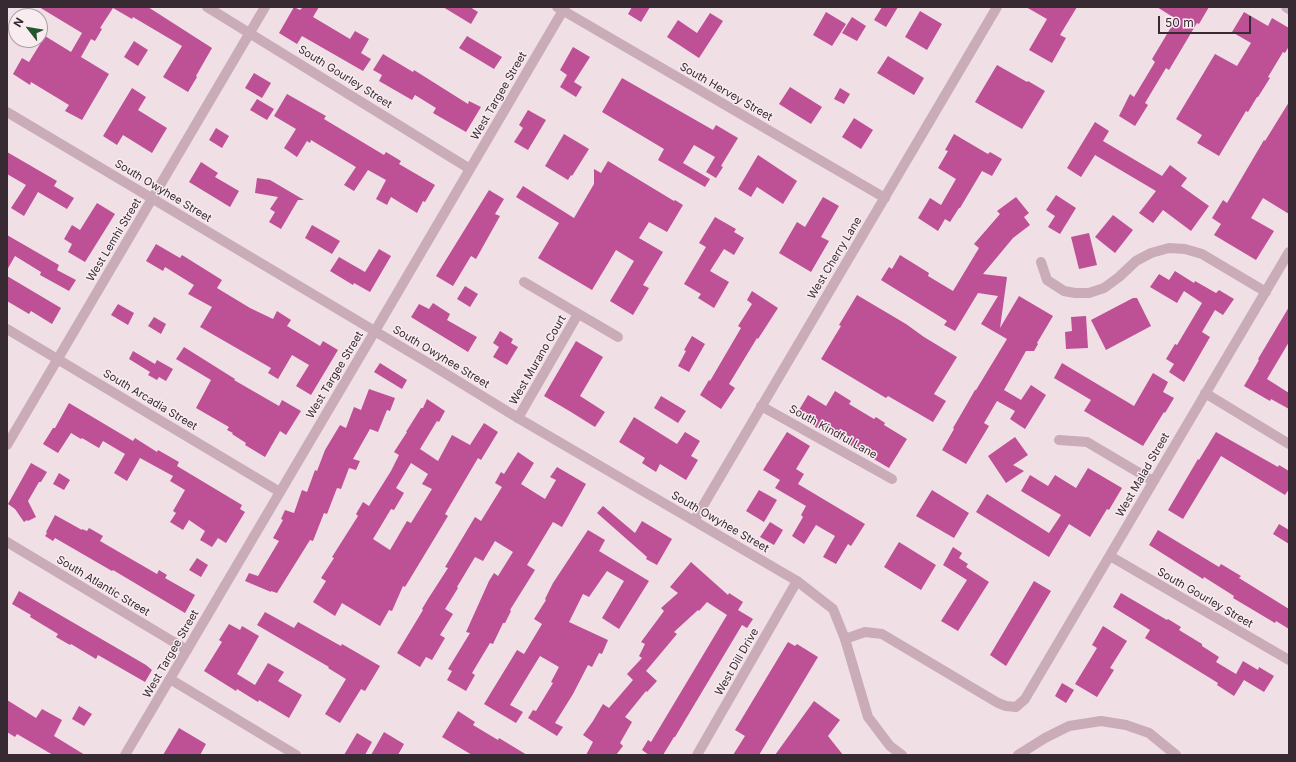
<!DOCTYPE html>
<html>
<head>
<meta charset="utf-8">
<style>
	body { margin:0 }
	#map { position:relative; width:1296px; height:762px; overflow:hidden; background:#f1dfe6; font-family:Inter,sans-serif }
	canvas { display:block }
	.frame { position:absolute; inset:0; border:8px solid #372a32; pointer-events:none }
	.north { position:absolute; left:8px; top:8px; width:40px; height:40px; box-sizing:border-box; background:#f9ecf0; border:1px solid #ab9ea4; border-radius:50%; rotate:301deg; font-size:11px; font-weight:700; line-height:16px; text-align:center; color:#372a32 }
	.north::after { content:''; display:block; margin:auto; width:14px; height:18px; background:#22572c; clip-path:polygon(50% 0,100% 100%,50% 72%,0 100%) }
	.scale { position:absolute; left:1158px; top:16px; width:93px; height:18px; box-sizing:border-box; border:2px solid #372a32; border-top:0; padding-left:5px; font-size:12px; line-height:14px; white-space:nowrap; color:#372a32; -webkit-text-stroke:3px #f9ecf0; paint-order:stroke }
</style>
</head>
<body>
<div id="map">
<canvas width="1296" height="762"></canvas>
<div class="frame"></div>
<div class="north">N</div>
<div class="scale">50 m</div>
</div>
<script>
const g = document.querySelector('canvas').getContext('2d');
g.lineJoin = 'round';
function fill(path, color) {
  g.fillStyle = color;
  g.fill(path, 'evenodd');
}
function toPath(rows) {
  const path = new Path2D();
  for (const r of rows) {
    path.moveTo(r[0], r[1]);
    for (let i = 2; i < r.length; i += 2) path.lineTo(r[i], r[i + 1]);
  }
  return path;
}
function strokePath(path, color, width, dash) {
  g.strokeStyle = color;
  g.lineWidth = width;
  g.lineCap = dash ? 'butt' : 'round';
  g.setLineDash(dash || []);
  g.stroke(path);
}
function write(font, color, halo, rows, align = 'center') {
  g.font = font + ' Inter,sans-serif';
  g.lineWidth = 3;
  g.setLineDash([]);
  g.textBaseline = 'middle';
  g.strokeStyle = halo;
  g.fillStyle = color;
  for (const [text, x, y, turn = 0] of rows) {
    g.save();
    g.translate(x, y);
    g.rotate((+turn || 0) * Math.PI / 180);
    g.textAlign = isNaN(turn) ? turn : align;
    if (halo) g.strokeText(text, 0, 0);
    g.fillText(text, 0, 0);
    g.restore();
  }
}
fill(toPath([
	[39,7,148,7,212,48,196,76,197,77,188,92,163,77,182,46,133,17,132,19,113,8,100,28,102,29,95,41,91,39,81,57,109,74,82,120,65,111,69,105,31,82,30,85,13,74,22,58,29,62,45,36,71,52,82,33],
	[294,7,300,10,303,7,319,7,313,17,350,39,355,31,369,39,361,53,371,59,363,71,302,36,297,44,279,33],
	[443,7,470,7,478,12,471,24],
	[632,7,650,7,641,22,628,14],
	[882,7,898,7,886,27,874,20],
	[1026,7,1077,7,1060,35,1066,38,1052,63,1029,50,1047,19],
	[1157,7,1209,7,1199,24,1197,23,1169,70,1166,68,1145,103,1148,105,1135,126,1119,116,1130,94,1134,97,1155,62,1152,59,1176,19],
	[920,11,942,24,927,50,905,37],
	[826,12,846,24,832,46,813,35],
	[1244,12,1268,26,1272,18,1289,28,1289,46,1285,53,1283,52,1268,77,1270,78,1258,97,1257,97,1248,112,1246,111,1219,156,1197,143,1202,135,1176,119,1215,54,1237,66,1251,43,1232,32],
	[710,13,723,21,699,58,667,37,678,20,697,33],
	[852,17,866,26,857,41,842,33],
	[467,36,502,57,494,69,459,48],
	[134,41,148,50,138,66,124,57],
	[573,47,590,57,574,82,582,87,576,97,560,87,567,75,560,70],
	[383,54,413,72,414,70,468,104,469,101,481,107,466,132,433,113,436,108,415,95,412,100,379,81,382,75,373,70],
	[888,56,924,78,914,95,877,73],
	[997,65,1027,82,1028,81,1045,91,1022,129,975,102],
	[254,73,271,83,262,98,245,88],
	[622,78,713,130,716,125,738,138,721,166,723,167,716,178,706,172,715,157,694,145,683,163,710,179,705,187,658,160,664,149,602,112],
	[790,87,822,107,811,124,779,104],
	[132,88,146,97,138,110,167,128,152,153,123,135,117,145,103,136],
	[840,88,850,94,844,104,834,99],
	[287,94,326,116,324,119,384,155,386,152,401,161,399,164,435,185,425,202,423,201,417,213,391,197,387,205,376,199,386,180,368,170,354,191,344,185,356,167,311,140,310,143,307,141,297,157,284,148,296,129,274,116],
	[257,99,274,109,267,120,250,110],
	[1289,102,1289,214,1263,198,1251,218,1274,231,1256,260,1214,235,1221,224,1212,218,1223,200,1227,203,1264,140,1265,141],
	[528,110,546,120,528,150,514,142,523,128,519,125],
	[854,118,873,130,861,149,842,137],
	[1095,122,1109,131,1103,141,1162,176,1170,165,1187,178,1181,186,1209,206,1191,231,1163,210,1153,223,1139,213,1156,191,1095,155,1081,177,1067,168],
	[216,128,229,136,222,148,209,140],
	[564,134,589,149,572,176,571,175,568,180,545,166],
	[954,134,988,154,990,152,1002,159,992,176,982,171,960,208,959,208,950,222,945,219,938,231,918,218,930,198,941,205,956,179,938,168,948,151,945,150],
	[7,152,57,181,54,186,74,198,67,209,38,192,24,216,11,208,26,185,7,174],
	[758,155,797,181,783,204,757,187,751,197,738,189],
	[608,161,674,201,675,200,683,205,667,232,649,222,639,238,663,252,643,285,649,288,633,315,610,301,634,261,616,250,592,290,538,258,559,223,516,197,523,186,574,218,594,184,594,169,601,173],
	[201,162,218,173,215,177,239,191,230,207,189,182],
	[257,178,270,180,304,200,298,200,281,229,269,222,275,212,270,209,278,197,255,193],
	[489,190,504,199,495,214,500,216,476,259,471,256,453,286,436,276],
	[1056,195,1076,208,1060,234,1048,227,1055,216,1046,210],
	[823,197,839,206,821,237,829,241,811,272,779,253,797,222,805,227],
	[1016,197,1029,213,1024,217,1030,225,1013,238,983,274,1007,277,1000,328,1019,296,1053,316,1037,343,1038,344,1034,351,1026,351,1004,390,1021,400,1031,385,1046,395,1025,429,1010,419,1015,411,997,401,984,423,989,426,966,464,942,450,954,429,953,428,967,404,975,390,976,390,1007,339,981,324,998,296,978,293,955,331,944,325,947,321,881,280,889,267,892,269,900,255,929,273,928,276,953,291,979,248,974,244,1000,214,997,211],
	[97,203,115,214,85,262,68,252,72,244,64,239,72,225,80,230],
	[1113,215,1133,230,1115,253,1095,237],
	[715,217,736,229,734,232,744,238,734,255,724,249,710,271,729,282,714,308,698,298,701,294,684,284,706,247,699,243],
	[312,225,340,241,332,254,305,238],
	[1089,233,1097,265,1079,269,1071,237],
	[7,235,59,265,57,270,76,280,69,291,40,275,41,272,15,256,7,270],
	[156,244,180,258,182,255,222,280,217,288,250,308,273,319,277,311,291,320,287,326,320,346,323,341,338,350,311,395,296,386,309,365,292,355,278,379,268,373,271,368,200,327,212,307,188,294,194,285,165,267,163,271,146,261],
	[379,249,391,256,370,292,354,283,353,285,330,271,339,257,365,272],
	[1175,271,1194,283,1195,281,1216,293,1219,290,1234,299,1223,315,1215,310,1202,332,1210,337,1184,382,1169,372,1174,364,1166,359,1175,344,1177,345,1202,303,1184,291,1177,303,1150,287,1159,274,1169,280],
	[7,276,61,308,52,324,31,311,29,314,7,301],
	[465,286,478,294,470,307,457,299],
	[752,291,778,308,758,339,757,338,729,384,735,388,721,409,700,395,709,380,710,381,741,328,738,326,752,304,747,300],
	[857,295,906,324,924,337,957,357,934,394,946,401,933,422,888,396,886,398,821,359,841,326,839,325],
	[1133,298,1137,298,1151,326,1106,350,1091,320],
	[433,303,450,314,447,320,477,337,468,352,411,317,419,304,429,309],
	[118,304,134,313,128,325,111,315],
	[1289,307,1289,342,1267,379,1289,393,1289,409,1271,399,1270,401,1244,386,1259,360,1258,359],
	[1086,316,1088,348,1066,349,1065,332,1072,331,1071,317],
	[154,317,166,324,161,334,148,326],
	[500,331,513,339,511,343,518,347,507,365,493,357,499,347,493,343],
	[692,336,705,344,689,372,678,366,686,351,684,350],
	[576,341,603,357,580,396,605,412,595,427,571,412,544,396],
	[184,347,235,379,234,380,279,406,282,400,301,411,286,435,280,431,265,457,245,445,246,443,232,434,233,433,227,430,229,427,196,408,211,380,176,359],
	[133,351,155,364,157,360,173,369,166,381,159,377,157,380,148,375,150,372,129,359],
	[380,363,407,380,402,389,374,372],
	[1062,363,1134,406,1153,373,1168,382,1163,392,1174,398,1165,413,1164,412,1143,446,1084,411,1091,400,1054,378],
	[369,389,395,398,390,411,387,410,378,432,370,429,353,459,360,461,356,470,349,468,341,489,337,488,327,514,324,513,313,541,310,540,277,593,271,591,271,592,245,581,249,573,258,576,279,541,273,538,283,520,281,519,285,510,294,513,302,490,307,492,315,470,317,471,325,450,340,425,346,428,354,407,361,410],
	[835,391,851,401,849,404,874,419,876,417,885,423,884,425,907,439,889,468,821,428,820,430,796,415,808,395,826,406],
	[661,396,686,411,678,423,654,408],
	[427,399,445,411,439,422,437,421,420,449,438,461,452,435,470,445,484,423,498,432,481,460,478,458,445,514,448,516,405,587,403,586,392,611,389,610,380,626,342,603,335,616,313,602,326,581,321,578,334,558,332,557,358,516,356,514,363,502,369,506,391,471,399,455,394,452,407,432,406,432,421,408,423,408],
	[411,463,428,474,422,484,432,489,411,523,407,521,390,550,373,539,391,509,394,510,404,493,396,488],
	[69,403,133,441,135,438,157,452,158,450,179,462,177,466,242,505,240,509,245,512,226,543,218,538,212,547,200,540,205,531,189,520,183,530,170,522,176,513,173,511,185,490,170,481,173,476,140,458,127,481,114,473,125,454,103,441,99,448,82,438,81,439,71,433,58,453,43,444,53,428,55,428],
	[634,417,677,444,685,432,700,441,691,456,698,460,686,480,660,464,656,472,642,463,645,458,619,442],
	[787,432,810,446,796,469,804,474,798,484,865,524,851,546,848,544,836,564,823,557,835,536,816,525,804,544,792,536,803,517,801,515,806,506,775,488,780,480,763,470],
	[1216,432,1278,467,1279,465,1289,471,1289,489,1285,495,1221,456,1183,519,1168,510,1198,459,1199,460],
	[1015,437,1028,455,1013,465,1024,471,1006,483,988,456],
	[518,452,534,463,521,484,545,499,556,480,550,477,557,467,586,484,562,527,553,522,527,565,535,570,510,610,511,611,505,623,503,623,493,644,490,643,472,673,475,675,466,691,447,680,452,671,448,669,470,633,466,632,489,581,494,573,498,576,513,552,495,541,483,561,475,557,457,587,458,588,445,609,453,614,440,635,445,638,432,660,426,657,420,667,397,653,423,610,422,609,428,599,448,568,445,567,475,517,481,521,502,487,495,483,501,472,504,474],
	[31,463,47,472,41,482,39,482,28,501,36,517,28,521,27,520,24,522,15,509,8,504],
	[1088,468,1122,488,1109,510,1107,509,1090,537,1069,524,1049,557,976,512,987,494,1049,533,1061,515,1021,491,1030,475,1048,486,1055,475,1076,488],
	[59,473,70,480,64,490,53,484],
	[759,490,777,500,764,522,746,511],
	[932,490,969,513,954,538,916,516],
	[603,506,635,533,642,521,672,539,657,565,646,559,647,557,597,513],
	[55,515,82,530,82,529,87,531,89,528,103,536,100,541,157,574,159,570,167,575,165,578,195,595,185,613,113,570,112,571,55,538,53,541,45,536,47,533,46,532],
	[770,522,783,530,774,545,760,537],
	[1279,524,1289,530,1289,544,1273,534],
	[588,530,605,540,599,551,649,581,619,629,602,618,624,581,607,571,589,597,583,594,569,622,608,640,602,654,599,653,592,667,588,665,573,694,555,723,563,727,557,736,528,718,533,710,536,711,553,683,551,682,559,667,540,656,510,705,523,712,516,723,484,704,517,650,524,654,542,624,534,619,546,600,545,599,553,583],
	[1158,530,1219,567,1221,564,1241,576,1239,578,1289,609,1289,629,1276,621,1275,623,1233,598,1234,596,1204,577,1203,579,1149,545],
	[899,542,936,565,921,590,884,567],
	[953,547,962,553,959,558,968,564,966,567,989,582,958,631,941,621,967,580,943,565],
	[197,558,208,565,201,577,189,570],
	[691,562,728,595,729,593,743,602,738,610,753,619,747,628,742,625,675,737,674,737,663,755,649,755,642,750,648,740,651,742,727,615,707,602,699,611,698,610,674,632,677,634,646,671,657,681,647,692,646,691,625,717,632,722,620,743,623,746,616,755,586,755,593,742,583,735,593,721,603,704,609,708,633,680,627,674,642,658,639,656,645,644,641,642,664,611,661,608,678,593,670,587],
	[1034,581,1051,591,1006,666,990,655],
	[19,591,146,665,152,670,145,682,98,655,96,659,71,644,70,645,56,637,58,634,30,617,31,615,12,604],
	[1121,593,1167,620,1168,619,1181,627,1179,630,1202,644,1202,646,1219,657,1216,662,1236,674,1243,661,1258,670,1259,667,1274,676,1264,692,1244,680,1234,696,1217,685,1218,683,1145,638,1150,630,1113,607],
	[265,612,294,628,298,622,341,646,342,644,380,666,365,691,361,689,340,723,325,714,346,679,328,668,329,667,257,625],
	[229,624,240,630,242,626,259,636,237,674,255,685,268,663,284,672,278,681,302,695,289,718,259,700,258,702,237,689,236,691,204,671,222,642,219,640],
	[1103,626,1127,641,1110,668,1114,670,1097,697,1075,684,1097,648,1092,645],
	[788,642,795,646,797,644,818,657,759,755,733,755,745,736,735,730],
	[1062,683,1074,690,1066,703,1055,696],
	[7,700,36,718,42,709,62,720,54,736,85,755,53,755,17,734,15,737,7,732],
	[814,701,840,720,828,736,843,755,775,755],
	[79,706,92,714,84,726,72,719],
	[458,711,475,722,473,725,498,740,499,738,527,755,472,755,442,737],
	[179,728,206,744,200,755,163,755],
	[384,732,404,744,398,755,371,755],
	[357,733,372,742,365,755,344,755]
]), '#be5096');
strokePath(toPath([
	[207,7,470,169],
	[557,7,885,198],
	[1286,7,1289,9],
	[1041,262,1047,280,1064,291,1075,293,1089,293,1104,288,1119,277,1136,261,1151,253,1169,248,1185,249,1202,254,1266,292],
	[524,282,618,337],
	[7,329,280,492],
	[375,331,565,7],
	[1205,393,1289,444],
	[761,406,892,479],
	[518,418,578,314],
	[1059,440,1087,442,1153,481],
	[7,445,265,7],
	[7,542,187,650],
	[1110,556,1289,660],
	[845,639,865,632,882,634,998,703,1006,706,1016,707,1025,699,1289,252],
	[170,679,296,755],
	[697,755,797,581]
]), '#c9acb8', 10);
strokePath(toPath([
	[7,112,430,364,518,418,797,581,833,609,845,639,868,717,890,746,902,755],
	[694,521,997,7],
	[125,755,375,331],
	[1018,755,1045,738,1069,726,1101,721,1126,725,1149,733,1176,755]
]), '#c9acb8', 10);
write('11px', '#372a32', '#f9ecf0', [
	["South Gourley Street",345,77,32],
	["South Hervey Street",726,92,30],
	["West Targee Street",499,96,-60],
	["South Owyhee Street",163,191,31],
	["West Lemhi Street",114,240,-59],
	["West Cherry Lane",835,258,-59],
	["South Owyhee Street",441,357,31],
	["West Murano Court",538,360,-60],
	["West Targee Street",335,375,-59],
	["South Arcadia Street",150,400,31],
	["South Kindful Lane",833,432,29],
	["West Malad Street",1143,475,-60],
	["South Owyhee Street",720,522,30],
	["South Atlantic Street",103,586,31],
	["South Gourley Street",1205,598,30],
	["West Targee Street",171,654,-60],
	["West Dill Drive",737,662,-60]
]);
</script>
</body>
</html>
